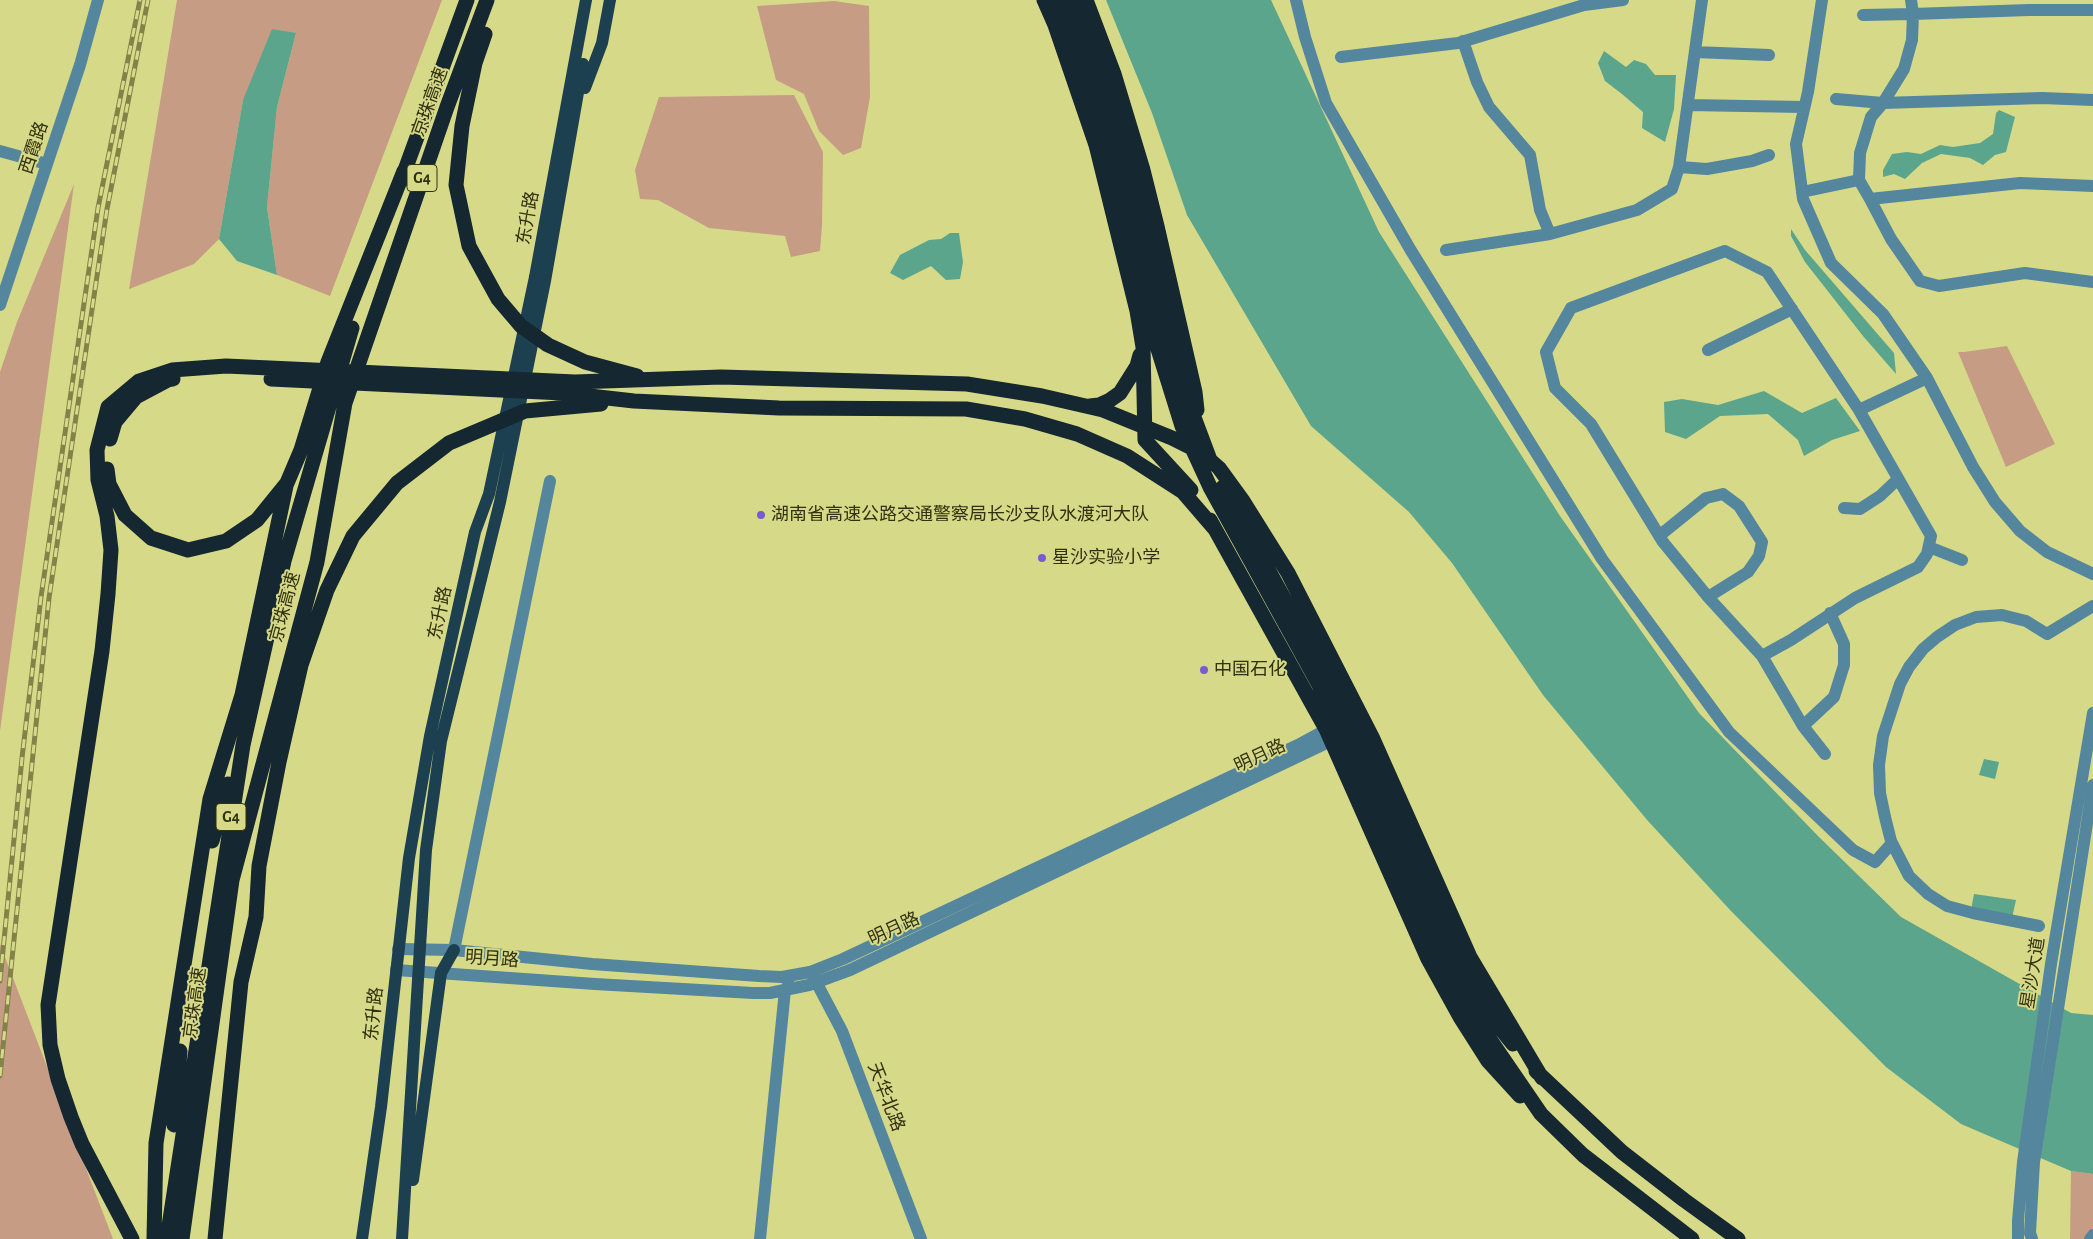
<!DOCTYPE html>
<html>
<head>
<meta charset="utf-8">
<style>
	body { margin:0 }
	canvas { display:block; background:#d6d987 }
</style>
</head>
<body>
<canvas width="2093" height="1239"></canvas>
<script>
const g = document.querySelector('canvas').getContext('2d');
g.lineJoin = 'round';
function fill(path, color) {
  g.fillStyle = color;
  g.fill(path, 'evenodd');
}
function toPath(rows) {
  const path = new Path2D();
  for (const r of rows) {
    path.moveTo(r[0], r[1]);
    for (let i = 2; i < r.length; i += 2) path.lineTo(r[i], r[i + 1]);
  }
  return path;
}
function strokePath(path, color, width, dash) {
  g.strokeStyle = color;
  g.lineWidth = width;
  g.lineCap = dash ? 'butt' : 'round';
  g.setLineDash(dash || []);
  g.stroke(path);
}
function write(font, color, halo, rows, align = 'center') {
  g.font = font + ' "Alegreya Sans","Noto Sans SC",sans-serif';
  g.lineWidth = 4;
  g.setLineDash([]);
  g.textBaseline = 'middle';
  g.strokeStyle = halo;
  g.fillStyle = color;
  for (const [text, x, y, turn = 0] of rows) {
    g.save();
    g.translate(x, y);
    g.rotate((+turn || 0) * Math.PI / 180);
    g.textAlign = isNaN(turn) ? turn : align;
    if (halo) g.strokeText(text, 0, 0);
    g.fillText(text, 0, 0);
    g.restore();
  }
}
fill(toPath([
	[177,0,442,0,330,296,277,275,267,207,277,107,296,33,243,100,219,239,194,264,129,289],
	[834,1,869,6,870,97,861,148,843,155,819,131,804,94,776,80,757,6],
	[794,95,823,152,822,226,820,251,791,257,785,236,709,228,658,200,640,199,635,170,659,97],
	[74,184,0,731,0,372,17,322],
	[2007,346,2055,444,2006,467,1958,352,1964,352],
	[0,944,113,1239,0,1239],
	[2071,1171,2093,1174,2093,1239,2070,1239]
]), '#c79c85');
fill(toPath([
	[1106,0,1271,0,1379,232,1560,516,1699,713,1818,836,1901,917,2071,1013,2093,1015,2093,1174,2071,1171,1961,1124,1886,1067,1731,911,1648,821,1543,695,1452,563,1409,512,1311,426,1187,215,1152,113],
	[272,29,296,33,277,107,267,207,277,275,237,261,219,239,243,100],
	[1604,51,1626,67,1634,60,1646,64,1655,75,1676,75,1674,109,1665,142,1642,128,1643,112,1622,94,1605,81,1598,63],
	[1999,110,2015,117,2006,152,1995,155,1983,165,1970,158,1941,154,1922,163,1905,179,1894,174,1883,177,1883,170,1892,154,1907,152,1921,154,1940,145,1953,147,1980,143,1993,134,1996,113],
	[1791,229,1805,250,1894,353,1896,374,1863,336,1805,262,1791,236],
	[950,233,959,233,963,262,960,279,946,280,931,266,903,280,890,273,900,255,929,240,941,239],
	[1764,391,1802,413,1836,398,1860,431,1832,440,1804,456,1798,440,1768,414,1720,416,1686,439,1665,432,1664,402,1682,399,1718,405],
	[1984,759,1999,762,1995,779,1979,775],
	[1974,894,2016,900,2012,918,1971,910]
]), '#5ba58d');
strokePath(toPath([
	[1296,0,1305,37,1326,103,1410,249,1602,559,1729,732,1853,850,1875,862,1892,843],
	[1822,0,1808,92,1796,144,1803,199,1831,263,1883,314,1927,378,1973,467,1995,502,2020,531,2047,552,2093,574],
	[1863,15,1913,14,1911,0],
	[1463,41,1477,82,1489,107,1530,155,1540,210,1550,234],
	[1695,52,1769,55],
	[1341,57,1458,43,1584,5,1623,0],
	[1836,99,1883,103,2042,98,2093,100],
	[1688,105,1804,107],
	[0,151,47,164],
	[1679,167,1707,169,1752,161,1769,155],
	[1859,180,1860,153,1871,117,1883,103,1904,69,1912,40,1913,14,2029,10,2093,10],
	[2093,186,2020,183,1870,199,1891,239,1920,281,1939,286,2025,273,2093,282],
	[1802,192,1859,180,1870,199],
	[1446,250,1550,234,1637,210,1672,189,1679,167,1702,0],
	[0,305,80,65,98,0],
	[1708,350,1792,309],
	[1859,410,1927,378],
	[1844,508,1860,509,1880,496,1898,479],
	[1659,536,1706,498,1723,494,1739,506,1762,542,1759,556,1748,572,1708,597],
	[1929,547,1962,560],
	[1762,656,1791,640,1855,598,1918,567,1927,554,1931,536,1859,410,1767,272,1725,251,1571,308,1546,352,1555,388,1591,424,1663,542,1708,597,1762,656,1803,726,1825,754],
	[1803,726,1834,697,1844,665,1844,644,1830,613],
	[2039,926,1973,913,1947,906,1928,894,1909,876,1891,841,1885,817,1880,793,1879,765,1883,736,1900,684,1909,667,1923,649,1937,637,1955,625,1976,617,2002,615,2026,621,2047,634,2093,606],
	[398,949,454,950,592,964,759,976,782,977,810,972,843,959,1298,745,1333,726],
	[454,950,550,481],
	[396,970,595,984,753,993,770,993,809,985,850,970,1339,737],
	[813,976,842,1031,921,1239],
	[760,1239,785,990,789,984],
	[2018,1239,2018,1221,2023,1162,2051,964,2093,713],
	[2032,1239,2030,1233,2034,1162,2093,785],
	[2090,1239,2093,1235]
]), '#54869e', 12);
strokePath(toPath([
	[585,88,602,43,610,0],
	[413,1180,441,973,454,950],
	[362,1239,381,1107,409,858,430,736,475,532,489,494,535,277,586,0],
	[402,1239,426,850,441,741,500,502,545,281,583,64]
]), '#1d4050', 12);
strokePath(toPath([
	[1044,0,1055,25,1096,145,1137,311,1143,347,1145,440,1191,490],
	[1056,0,1078,54,1118,181,1158,349,1182,426,1211,489,1319,685,1338,724,1424,920,1450,974,1489,1038,1541,1114,1583,1155,1692,1239],
	[1071,0,1091,50,1128,167,1172,353,1183,388,1210,460],
	[1086,0,1114,74,1143,170,1157,226,1195,392,1197,410],
	[485,34,475,63,462,126,456,185,469,246,498,299,521,326,548,345,585,362,637,376],
	[401,181,467,0],
	[271,379,563,393,634,401,779,408,966,409,1025,419,1077,434,1127,456,1183,492,1214,528],
	[1090,406,1099,405,1110,400,1120,393,1137,366,1140,355],
	[110,439,115,422,136,397,168,380,173,379],
	[107,469,109,484,125,515,151,538,188,550,226,541,257,520,287,483,301,450,328,362,404,171],
	[1223,487,1348,715,1379,780,1444,935,1488,1013,1513,1044],
	[1210,520,1326,729,1428,959,1460,1017,1488,1061,1520,1096],
	[212,841,228,784],
	[1536,1071,1622,1152,1684,1200,1738,1239],
	[174,1125,180,1051],
	[132,1239,82,1144,71,1117,58,1079,50,1045,48,1005,102,651,108,594,111,550,107,516,98,480,97,450,108,407,139,381,172,370,226,366,575,382,721,377,967,384,1042,396,1103,410,1172,438,1202,453,1219,468,1243,501,1288,573,1373,739,1470,957,1542,1078],
	[154,1239,156,1143,210,799,242,695,286,486],
	[167,1239,243,745,284,561,352,328],
	[182,1239,232,880,317,562,345,403,447,107,487,0],
	[215,1239,241,982,256,917,259,866,279,762,301,665,327,590,353,536,397,483,449,443,525,411,601,404]
]), '#152730', 15);
const rail = toPath([
	[0,981,22,758,41,597,98,208,140,0],
	[0,1076,49,598,107,209,148,0]
]);
strokePath(rail, '#818349', 5);
strokePath(rail, '#d6d987', 3, [9]);
for (const [x, y, r, color] of [
	[761,515,5,"#775bd5"],
	[1042,558,5,"#775bd5"],
	[1204,670,5,"#775bd5"]
]) {
  const dot = new Path2D();
  dot.arc(x, y, r, 0, 2 * Math.PI);
  g.fillStyle = color;
  g.fill(dot);
  strokePath(dot, '#d6d987', 2);
}
for (const [x, y, w] of [
	[422,178,30],
	[231,817,30]
]) {
  const box = new Path2D();
  box.roundRect(x - w / 2, y - 13.5, w, 27, 4);
  g.fillStyle = '#d6d987';
  g.fill(box);
  strokePath(box, '#30310f', 1);
}
write('bold 16px', '#30310f', null, [
	["G4",422,178],
	["G4",231,817]
]);
write('18px', '#30310f', '#d6d987', [
	["京珠高速",430,102,-70],
	["西霞路",34,148,-72],
	["东升路",528,218,-80],
	["京珠高速",285,607,-75],
	["东升路",440,613,-78],
	["明月路",1260,756,-25],
	["明月路",894,929,-25],
	["明月路",492,959,4],
	["星沙大道",2033,973,-81],
	["京珠高速",195,1003,-82],
	["东升路",374,1014,-84],
	["天华北路",886,1097,69]
]);
write('18px', '#30310f', '#d6d987', [
	["湖南省高速公路交通警察局长沙支队水渡河大队",771,515],
	["星沙实验小学",1052,558],
	["中国石化",1214,670]
], 'left');
</script>
</body>
</html>
